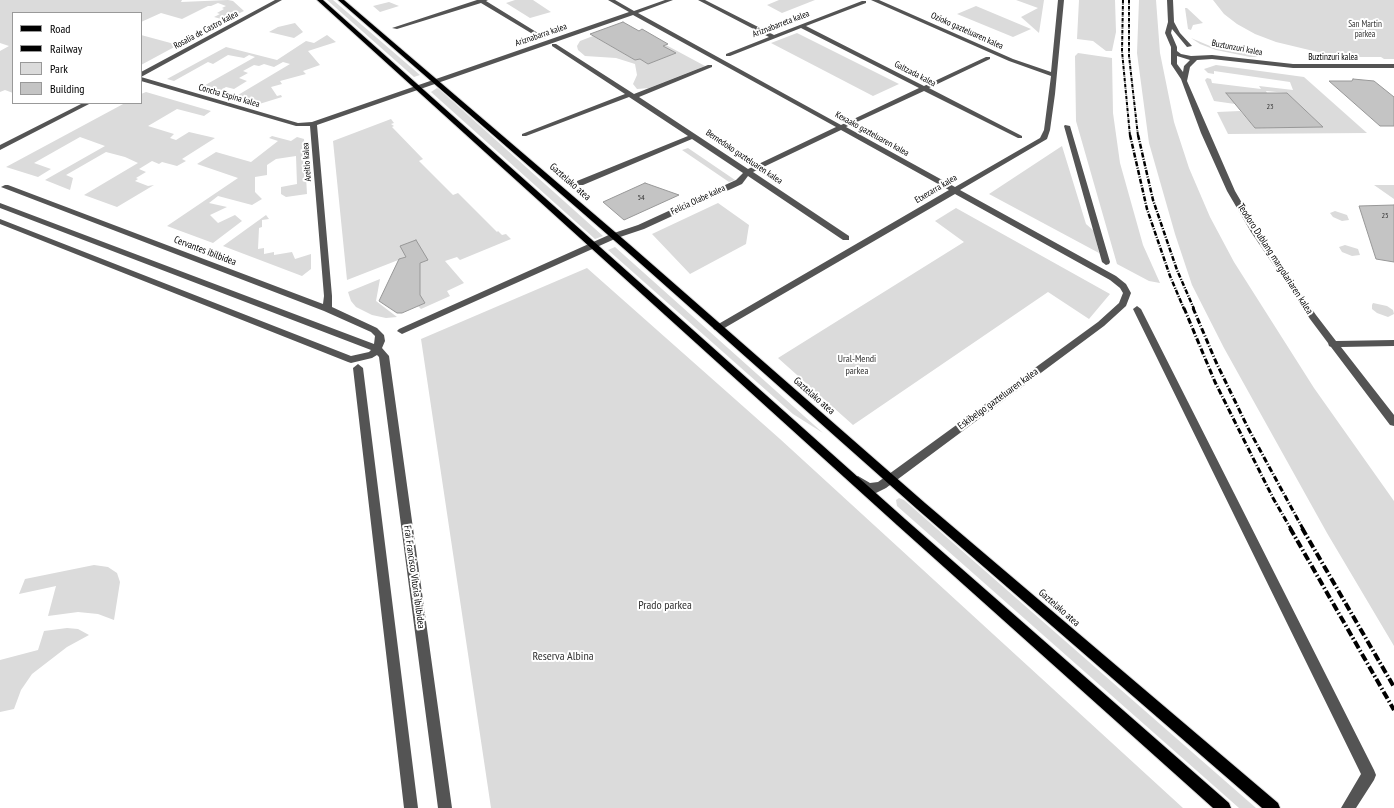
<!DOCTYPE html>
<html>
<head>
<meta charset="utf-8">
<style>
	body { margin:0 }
	#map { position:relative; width:1394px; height:808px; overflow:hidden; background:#fff; font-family:"PT Sans Narrow",sans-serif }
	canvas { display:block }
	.legend { position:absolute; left:12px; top:12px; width:130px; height:92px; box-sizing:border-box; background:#fff; border:1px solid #999; margin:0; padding:5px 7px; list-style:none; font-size:12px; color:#000 }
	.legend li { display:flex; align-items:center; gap:8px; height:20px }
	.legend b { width:20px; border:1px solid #999 }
</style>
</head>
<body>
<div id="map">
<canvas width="1394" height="808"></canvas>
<ul class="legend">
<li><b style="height:5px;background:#000"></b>Road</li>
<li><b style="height:5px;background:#000"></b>Railway</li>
<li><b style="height:11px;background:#dbdbdb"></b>Park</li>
<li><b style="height:11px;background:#c4c4c4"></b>Building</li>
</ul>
</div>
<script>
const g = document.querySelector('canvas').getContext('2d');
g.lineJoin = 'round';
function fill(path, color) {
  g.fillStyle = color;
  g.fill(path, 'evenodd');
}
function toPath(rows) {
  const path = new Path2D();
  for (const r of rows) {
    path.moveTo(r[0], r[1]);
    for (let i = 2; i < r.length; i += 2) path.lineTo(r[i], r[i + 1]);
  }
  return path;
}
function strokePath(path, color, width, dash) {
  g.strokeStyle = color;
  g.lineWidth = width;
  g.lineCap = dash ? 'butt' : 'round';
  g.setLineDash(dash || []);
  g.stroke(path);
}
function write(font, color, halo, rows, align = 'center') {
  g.font = font + ' "PT Sans Narrow",sans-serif';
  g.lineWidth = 4;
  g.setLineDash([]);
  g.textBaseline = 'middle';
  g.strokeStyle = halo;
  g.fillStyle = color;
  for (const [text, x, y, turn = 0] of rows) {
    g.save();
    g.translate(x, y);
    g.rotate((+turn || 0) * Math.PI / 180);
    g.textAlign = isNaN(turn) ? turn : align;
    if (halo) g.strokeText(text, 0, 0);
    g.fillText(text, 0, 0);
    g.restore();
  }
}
fill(toPath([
	[0,0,182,0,181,2,228,0,233,1,244,11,225,20,214,17,220,14,217,13,224,9,222,8,226,6,218,3,211,6,208,6,182,19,161,13,141,22,141,13,13,13,13,93,5,90,0,92,0,51,9,46,0,43],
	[327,0,333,0,420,75,414,77],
	[515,0,533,0,551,12,530,18,506,3],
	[779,0,815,0,782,13,767,5],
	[1016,0,1044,0,1039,33,1021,17,1038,8],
	[1079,0,1115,0,1116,32,1112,51,1106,51,1093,41,1077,39],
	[1139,0,1156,0,1160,53,1174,122,1189,168,1210,217,1234,262,1314,388,1394,501,1394,646,1327,533,1224,348,1192,285,1175,234,1149,143,1137,53],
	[1213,0,1394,0,1394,59,1384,59,1381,57,1355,57,1326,54,1276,42,1255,34,1237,24,1224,14],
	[389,2,399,6,380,12,373,6],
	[976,6,1031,29,1013,37,957,14],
	[1185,8,1187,8,1203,23,1193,25,1191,30,1188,29],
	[295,23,303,32,294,38,269,32,278,27],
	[797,33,899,84,873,96,771,43],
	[141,35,178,45,141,65],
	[327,35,336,42,308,51,320,65,303,71,306,74,280,81,282,84,271,87,277,96,281,95,282,97,256,105,233,98,290,64,283,62,274,67,264,64,259,66,254,65,243,71,248,73,239,78,247,81,234,89,226,87,216,93,200,88,255,57,249,55,244,58,228,55,213,64,208,62,174,81,167,79,226,47,277,60,306,41,314,43],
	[593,36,635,60,640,59,648,64,675,53,663,46,666,45,705,66,649,88,637,89,633,84,637,75,635,64,616,58,585,56,578,50,577,46,580,41],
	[1191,38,1217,49,1234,51,1251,48,1256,50,1260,54,1256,57,1250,57,1216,50,1200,44],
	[1078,53,1112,58,1113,113,1120,163,1143,245,1160,283,1149,281,1117,264,1076,121,1075,56],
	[1216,65,1304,77,1367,133,1228,134,1217,112,1240,111,1255,128,1322,126,1287,93,1266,91,1267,93,1227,93,1235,104,1214,101,1205,80,1207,78,1211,79,1212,83,1261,89,1259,86,1293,90,1290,82,1214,71,1214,74,1208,73,1204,69],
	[437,88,440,90,603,236,595,239,431,92],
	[146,92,211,111,204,116,177,109,148,126,174,134,170,138,176,140,189,132,215,138,182,159,186,161,177,166,162,162,159,164,152,161,139,169,146,172,136,178,138,179,135,181,148,186,154,185,117,207,84,195,138,163,125,157,106,152,66,175,73,178,70,190,45,180,105,146,80,137,34,163,51,169,38,177,6,167,125,103,141,103,141,94],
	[391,119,394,123,391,124,394,126,392,127,423,159,419,161,453,195,458,193,497,232,498,231,502,235,506,234,511,239,460,260,457,257,445,261,464,283,447,291,450,296,421,309,418,306,423,300,418,298,420,289,393,273,427,260,406,257,347,280,333,141],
	[272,136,291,141,297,137,304,139,307,194,286,197,281,194,281,187,297,184,296,156,276,159,267,165,267,175,255,177,255,192,262,199,252,205,218,196,209,203,227,207,210,215,218,223,235,215,242,221,213,243,167,226,238,178,197,164,216,152,251,162,278,141,269,138],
	[1062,146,1086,224,1094,231,1099,253,989,194],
	[688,148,735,180,729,182,682,150],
	[1374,185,1394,185,1394,199],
	[718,203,749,225,746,244,690,274,652,234],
	[956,208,1110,294,1089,319,1048,292,853,425,778,358,964,242,935,221],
	[1335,211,1347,215,1349,220,1342,221,1333,217,1330,213],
	[266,215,269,219,262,220,262,227,259,228,258,249,264,248,264,254,274,252,274,255,292,252,295,259,311,254,311,269,302,276,223,246],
	[1345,245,1358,249,1360,255,1352,256,1342,252,1339,247],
	[615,247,823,433,793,414,608,250],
	[587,268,780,439,1183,808,491,808,421,339],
	[380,279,376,301,397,317,386,318,372,315,356,307,351,301,348,292],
	[1373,303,1387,306,1393,310,1394,314,1388,317,1377,313,1372,309,1372,305],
	[899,498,904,500,1256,808,1239,808,897,506,896,500],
	[94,565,108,567,117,573,120,582,114,620,98,614,78,612,48,616,56,586,19,594,25,579],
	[67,628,78,629,89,635,67,647,32,674,21,690,14,709,0,712,0,660,38,650,44,631]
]), '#dbdbdb');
const building = toPath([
	[623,22,639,31,642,29,668,44,663,46,676,53,648,64,640,59,635,60,590,34,623,22],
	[1353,79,1374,81,1394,97,1394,126,1380,126,1329,81,1352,81,1353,79],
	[1226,93,1287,93,1323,127,1255,128,1226,93],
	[645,183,679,195,624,220,603,202,645,183],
	[1394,205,1394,262,1376,259,1359,206,1394,205],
	[416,240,428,260,420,263,420,295,425,303,402,313,397,313,379,301,399,259,406,257,400,246,416,240]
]);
fill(building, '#c4c4c4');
strokePath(building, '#989898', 1);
const major = toPath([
	[317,0,323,0,905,519,1229,803,1231,808,1213,808,897,525,317,0],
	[338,0,344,0,629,244,925,503,1278,803,1280,808,1262,808,917,509,623,248,338,0]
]);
strokePath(major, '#dbdbdb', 2);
fill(toPath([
	[275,0,282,0,141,77,141,72,275,0],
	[477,0,488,0,486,1,546,38,541,39,481,3,397,29,392,28,477,0],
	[608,0,615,0,634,11,665,0,673,0,638,13,841,125,919,88,801,28,730,56,726,56,726,54,769,37,698,0,705,0,774,35,862,1,866,1,866,3,806,26,924,86,986,57,990,57,990,59,929,88,1022,136,1022,138,1018,138,924,91,846,127,955,187,1040,138,1044,130,1051,76,1009,61,871,0,879,0,1013,59,1051,72,1058,0,1064,0,1055,94,1050,130,1047,139,960,190,1116,276,1126,284,1131,293,1126,306,1104,326,886,488,876,493,868,492,854,484,853,481,854,478,858,476,870,483,878,482,1098,322,1119,303,1123,293,1120,288,1110,280,955,194,721,330,715,330,713,328,715,326,949,190,841,130,753,172,849,236,849,240,843,240,748,176,742,184,644,229,617,238,402,334,397,331,399,329,611,234,638,225,736,180,743,173,692,139,583,185,577,185,577,181,688,136,629,97,526,136,522,136,522,134,625,94,552,46,552,44,556,44,634,94,708,65,712,65,712,67,639,97,748,169,836,127,633,15,317,125,332,296,332,307,377,328,384,335,385,341,382,348,389,356,452,808,438,808,379,357,377,355,372,358,351,363,348,362,0,224,0,219,351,356,369,352,371,350,0,208,0,203,374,344,375,336,371,332,324,311,1,187,5,185,8,185,323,304,324,296,310,126,296,126,141,81,141,77,298,123,312,122,629,12,608,0],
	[1167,0,1173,0,1174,22,1180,33,1192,46,1187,47,1172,29,1171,33,1177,47,1177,51,1181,54,1191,56,1212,55,1293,64,1394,64,1394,68,1293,68,1212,59,1197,60,1190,67,1187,81,1235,191,1259,232,1316,315,1336,341,1394,340,1394,346,1341,347,1394,415,1394,426,1390,425,1331,347,1329,346,1328,343,1310,319,1251,232,1227,191,1201,133,1181,79,1171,64,1171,47,1165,33,1168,22,1167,0],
	[1177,56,1190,60,1184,66,1183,72,1177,64,1177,56],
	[83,103,91,103,0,150,0,145,83,103],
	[1065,125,1070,126,1110,262,1109,264,1106,265,1102,262,1064,126,1065,125],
	[1137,306,1141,309,1374,770,1376,775,1374,780,1356,808,1341,808,1361,774,1133,309,1137,306],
	[358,364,363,368,418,808,404,808,353,368,358,364]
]), '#545454');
fill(major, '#000');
strokePath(toPath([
	[1123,0,1122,51,1130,136],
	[1129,0,1129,56,1138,136]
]), '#000', 2, [3.5, 1, 0.5, 1]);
strokePath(toPath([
	[1130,135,1147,209,1170,276,1184,309],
	[1138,135,1153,200,1177,270,1194,309]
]), '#000', 2.5, [5, 1.5, 1, 1.5]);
strokePath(toPath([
	[1184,308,1215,382,1273,498,1291,529],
	[1193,308,1216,362,1248,428,1303,529]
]), '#000', 3, [6, 2, 1, 2]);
strokePath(toPath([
	[1290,528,1394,710],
	[1302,528,1394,687]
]), '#000', 4, [8, 2.5, 1.5, 2.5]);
write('8px', '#313131', null, [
	["23",1270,107],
	["54",641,198],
	["25",1385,216]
]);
write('9px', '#000', '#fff', [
	["Ariznabarreta kalea",781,24,-21],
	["Rosalia de Castro kalea",206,30,-28],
	["Ozioko gazteluaren kalea",967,31,24],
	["Ariznabarra kalea",541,35,-19],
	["Buztunzuri kalea",1237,48,11],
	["Buztinzuri kalea",1333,57],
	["Galtzada kalea",915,74,27],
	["Concha Espina kalea",229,96,16],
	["Kexaako gazteluaren kalea",872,134,29],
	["Bernedoko gazteluaren kalea",744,157,34],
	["Areitio kalea",307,162,-94],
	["Etxezarra kalea",936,189,-31],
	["Felicia Olabe kalea",698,200,-25]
]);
write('9px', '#323232', '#fff', [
	["San Martin",1365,24],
	["parkea",1365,34]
]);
write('10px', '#000', '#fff', [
	["Gaztelako atea",570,182,41],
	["Cervantes ibilbidea",205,251,21],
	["Teodoro Dublang margolariaren kalea",1275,259,57],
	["Gaztelako atea",814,396,41],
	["Eskibelgo gazteluaren kalea",998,399,-36],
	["Frai Francisco Vitoria ibilbidea",414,577,82],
	["Gaztelako atea",1059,608,41]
]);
write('10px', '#323232', '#fff', [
	["Ural-Mendi",857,359],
	["parkea",857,371]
]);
write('12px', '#323232', '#fff', [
	["Prado parkea",665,606],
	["Reserva Albina",563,657]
]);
</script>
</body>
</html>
